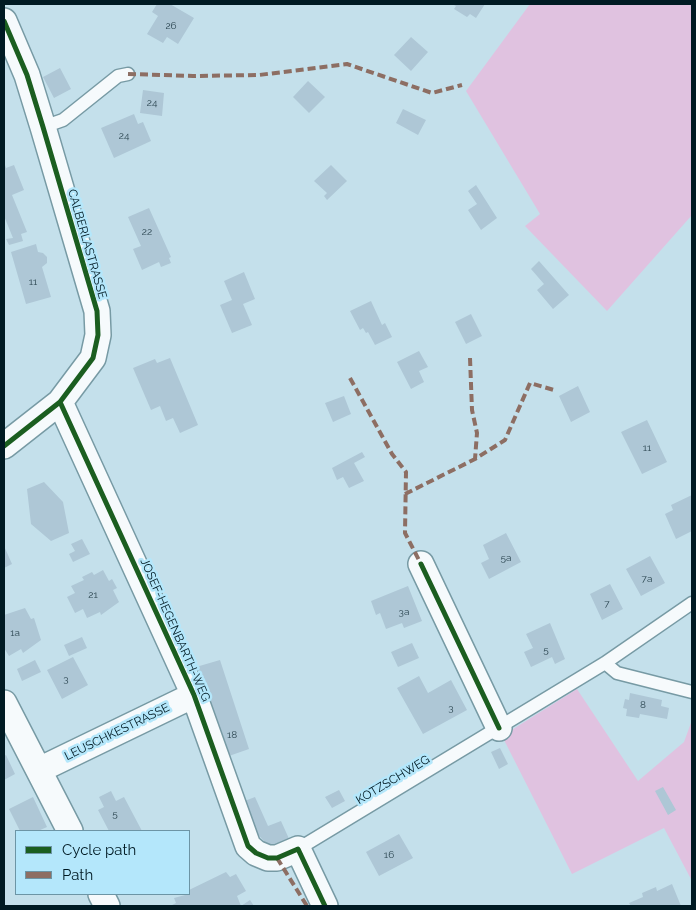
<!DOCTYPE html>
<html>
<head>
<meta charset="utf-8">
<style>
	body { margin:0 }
	#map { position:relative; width:696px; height:910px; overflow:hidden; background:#c4e0eb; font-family:Raleway,sans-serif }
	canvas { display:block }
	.frame { position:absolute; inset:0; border:5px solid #001a23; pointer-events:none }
	.legend { position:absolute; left:15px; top:830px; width:175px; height:65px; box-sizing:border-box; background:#b4e7fb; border:1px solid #6c95a5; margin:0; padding:6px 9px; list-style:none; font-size:15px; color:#001a23 }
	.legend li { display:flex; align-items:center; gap:10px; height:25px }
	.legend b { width:25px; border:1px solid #6c95a5 }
</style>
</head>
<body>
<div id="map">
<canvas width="696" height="910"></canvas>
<div class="frame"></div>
<ul class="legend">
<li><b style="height:6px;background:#1b5e20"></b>Cycle path</li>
<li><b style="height:6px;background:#8d6e63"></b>Path</li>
</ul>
</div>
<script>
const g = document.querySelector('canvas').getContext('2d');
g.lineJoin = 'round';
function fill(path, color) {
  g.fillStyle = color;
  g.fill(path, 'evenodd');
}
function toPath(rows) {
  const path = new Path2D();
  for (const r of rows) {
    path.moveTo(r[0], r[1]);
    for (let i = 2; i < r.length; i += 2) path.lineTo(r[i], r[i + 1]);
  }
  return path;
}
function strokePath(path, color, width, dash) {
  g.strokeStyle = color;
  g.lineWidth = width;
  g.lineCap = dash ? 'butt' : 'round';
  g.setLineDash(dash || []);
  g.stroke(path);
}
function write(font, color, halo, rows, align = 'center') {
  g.font = font + ' Raleway,sans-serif';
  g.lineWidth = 5;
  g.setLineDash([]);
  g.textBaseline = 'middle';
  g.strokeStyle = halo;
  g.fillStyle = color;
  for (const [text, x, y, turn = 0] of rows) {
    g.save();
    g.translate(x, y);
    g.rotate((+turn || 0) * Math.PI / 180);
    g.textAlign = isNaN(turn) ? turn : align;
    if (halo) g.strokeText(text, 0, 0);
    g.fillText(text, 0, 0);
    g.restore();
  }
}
fill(toPath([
	[530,4,692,4,692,215,607,311,525,226,540,214,466,91],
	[577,689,638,781,684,742,692,720,692,881,664,828,572,874,502,736]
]), '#e0c2e0');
fill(toPath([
	[157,4,170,4,194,18,178,44,167,37,163,43,147,34,158,16,152,12],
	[452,4,485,4,476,18,470,14,467,17,454,9,456,6],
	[411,37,428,52,411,71,394,55],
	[60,68,71,89,54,98,43,77],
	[308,81,325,97,309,113,293,97],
	[143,90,164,93,162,116,140,113],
	[403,109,426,120,418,135,396,123],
	[134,114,138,124,143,122,151,141,114,158,101,128],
	[4,162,6,168,14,165,24,190,12,195,27,232,21,234,23,241,9,245,6,239,13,238,4,216],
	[331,165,347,181,327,200,324,196,327,193,314,181],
	[476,185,497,218,481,230,468,210,477,204,468,191],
	[149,208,171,257,169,258,171,263,161,267,159,262,142,270,133,249,141,246,128,217],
	[36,244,38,252,43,253,47,257,47,263,42,267,51,297,26,304,11,252],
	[539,261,569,295,553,309,537,290,544,284,531,269],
	[244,272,255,299,243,304,252,325,232,333,220,305,232,300,224,281],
	[371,301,382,325,385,323,392,337,375,345,368,332,366,333,363,328,360,330,350,311],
	[471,314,482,336,466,344,455,322],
	[419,351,428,367,419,371,424,382,411,389,397,362],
	[170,358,198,425,180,433,173,418,166,421,160,406,151,410,133,368,155,359,157,363],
	[578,386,590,412,571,422,559,396],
	[344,396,351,414,333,422,325,403],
	[647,420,667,462,642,474,621,432],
	[362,452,365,457,354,463,364,481,349,488,343,477,337,480,332,468],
	[44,482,63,502,69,533,51,541,31,524,27,489],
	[692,495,692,531,676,539,665,514,673,510,671,505],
	[506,533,521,562,489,579,481,563,489,559,483,545],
	[82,539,90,554,73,562,69,554,75,551,71,544],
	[4,546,12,564,4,568],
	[650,556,665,583,641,596,626,569],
	[103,570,109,581,112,579,117,588,113,590,119,602,101,615,100,612,87,618,83,609,75,613,67,597,75,593,71,586,84,580,82,577,92,572,94,575],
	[610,584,623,609,602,620,590,594],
	[408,586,422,621,404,628,402,623,386,629,380,613,376,615,371,601],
	[25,608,31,619,34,618,41,640,23,653,21,649,9,656,4,648,4,615],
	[550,623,565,659,555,664,552,657,531,667,524,652,533,648,526,634],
	[82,637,87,648,69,656,64,645],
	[412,643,419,658,398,667,391,652],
	[73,657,88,685,62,699,47,670],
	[35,660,41,672,22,681,17,669],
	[220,660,249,749,226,757,196,667],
	[419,676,428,693,451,680,467,710,423,734,397,688],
	[630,693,662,700,661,706,669,708,667,719,640,714,639,718,626,716,627,709,623,708,625,699,629,700],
	[500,748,508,764,499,769,491,752],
	[6,755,15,774,4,780,4,756],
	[663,787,676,810,668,815,655,791],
	[339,790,345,801,332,808,325,797],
	[111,791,116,801,124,797,142,831,109,831,98,810,104,807,99,797],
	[33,797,47,827,38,831,20,831,9,809],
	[255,797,268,826,281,821,290,841,269,847,255,831,242,802],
	[399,834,413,858,379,876,366,852],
	[226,872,230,877,236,874,246,891,237,896,241,906,250,900,254,906,170,906,176,903,174,898,189,894,189,890],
	[672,884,681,906,631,906,629,903,643,897,642,893,656,887,657,891]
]), '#aec7d6');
const lane = toPath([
	[43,127,63,120,118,76,128,74],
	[605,663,617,673,692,692],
	[298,849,605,663,692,603]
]);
const street = toPath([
	[4,21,27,75,43,127,97,311,98,335,93,358,60,402,4,446],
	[60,402,194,695,248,846,256,853,268,858,277,858,298,849,325,906],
	[421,564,499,728],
	[4,703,70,831],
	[39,770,194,695],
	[101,894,107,906]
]);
strokePath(lane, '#779aa4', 15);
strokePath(street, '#779aa4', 28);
strokePath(lane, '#f6fafc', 12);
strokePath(street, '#f6fafc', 25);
strokePath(toPath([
	[128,74,193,76,259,75,347,64,432,93,462,85],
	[470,358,472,410,477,433,475,459],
	[350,378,392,454,406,472,405,533,421,564],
	[405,494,475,459,505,440,530,383,554,390],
	[277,858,307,906]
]), '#8d6e63', 4, [8, 4]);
strokePath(toPath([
	[4,21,27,75,43,127,97,311,98,335,93,358,60,402,4,446],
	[60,402,194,695,248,846,256,853,268,858,277,858,298,849,325,906],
	[421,564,499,728]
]), '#1b5e20', 5);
write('10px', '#2d4752', null, [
	["26",171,26],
	["24",152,103],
	["24",124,136],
	["22",147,232],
	["11",33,282],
	["11",647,448],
	["5a",506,558],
	["7a",647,579],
	["21",93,595],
	["7",607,604],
	["3a",404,612],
	["1a",15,633],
	["5",546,650],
	["3",66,679],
	["8",643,705],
	["3",451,708],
	["18",232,735],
	["5",115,814],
	["16",389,855]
]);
write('12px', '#001a23', '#b4e7fb', [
	["CALBERLASTRASSE",87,244,74],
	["JOSEF-HEGENBARTH-WEG",175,630,66],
	["LEUSCHKESTRASSE",117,732,-26],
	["KOTZSCHWEG",393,780,-31]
]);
</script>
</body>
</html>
